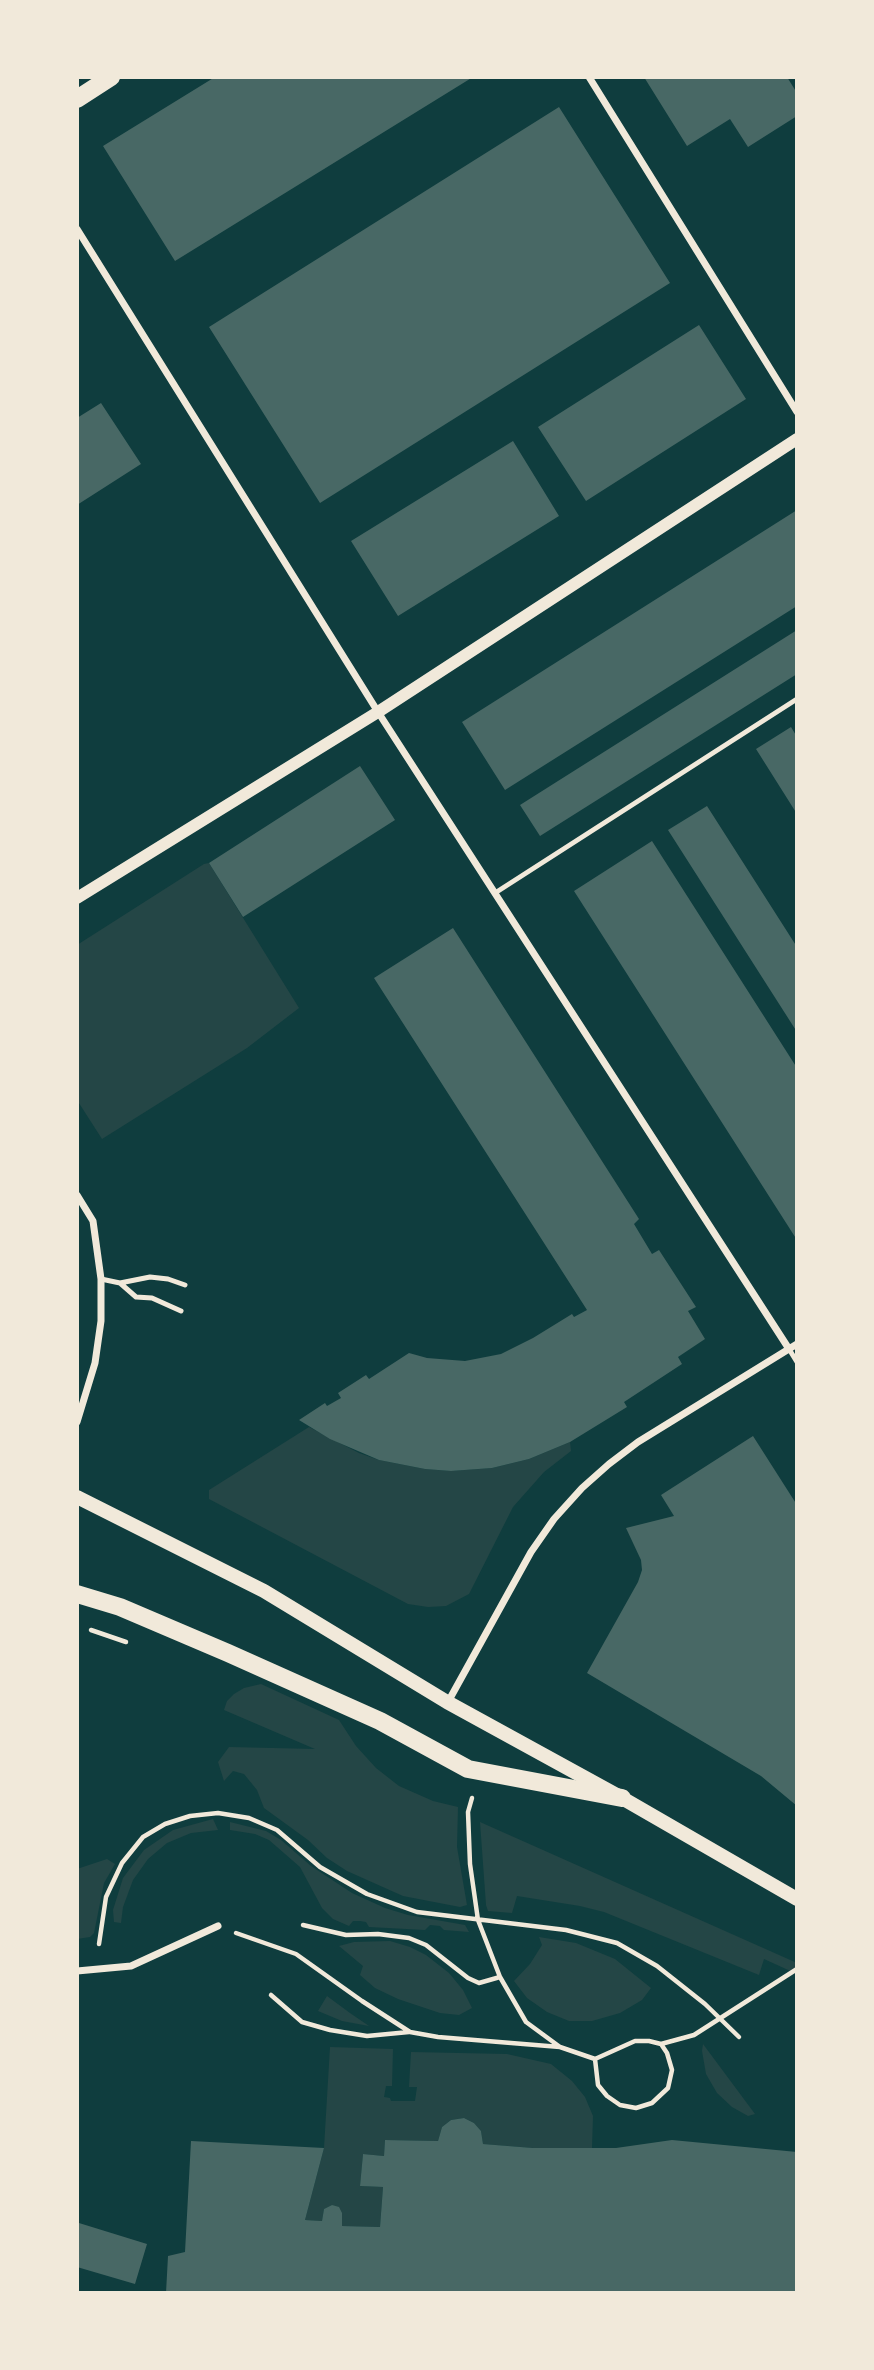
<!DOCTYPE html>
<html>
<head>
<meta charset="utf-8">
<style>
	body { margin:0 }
	#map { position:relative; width:874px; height:2370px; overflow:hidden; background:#0f3d3e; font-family:"Asap Condensed",sans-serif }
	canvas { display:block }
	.frame { position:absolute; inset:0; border:79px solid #f1e9da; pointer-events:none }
</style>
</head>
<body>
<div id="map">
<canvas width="874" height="2370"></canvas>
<div class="frame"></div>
</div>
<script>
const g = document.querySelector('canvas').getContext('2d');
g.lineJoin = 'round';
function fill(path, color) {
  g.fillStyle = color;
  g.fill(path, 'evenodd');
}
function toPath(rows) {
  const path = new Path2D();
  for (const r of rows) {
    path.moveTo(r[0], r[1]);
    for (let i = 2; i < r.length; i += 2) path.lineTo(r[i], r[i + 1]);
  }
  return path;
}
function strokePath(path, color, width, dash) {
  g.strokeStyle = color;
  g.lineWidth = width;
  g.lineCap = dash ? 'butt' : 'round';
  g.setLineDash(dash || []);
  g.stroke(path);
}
fill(toPath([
	[209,863,299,1008,247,1048,102,1139,77,1100,77,945,204,864],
	[309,1427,359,1453,379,1460,425,1469,451,1471,492,1468,529,1459,570,1442,571,1451,544,1472,513,1507,469,1594,446,1606,428,1607,408,1604,209,1499,209,1490],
	[261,1684,339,1720,356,1746,376,1768,399,1786,433,1801,458,1807,457,1847,467,1905,460,1907,403,1896,347,1871,327,1858,308,1840,264,1808,257,1790,244,1774,233,1771,224,1781,218,1762,229,1747,315,1749,224,1710,227,1701,234,1694,244,1688],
	[213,1819,218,1830,191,1833,167,1843,148,1859,133,1880,123,1907,121,1923,114,1922,113,1910,123,1878,144,1850,173,1830],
	[230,1822,266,1831,281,1840,311,1866,352,1893,385,1908,408,1915,465,1925,469,1932,444,1930,440,1926,430,1925,425,1930,369,1927,366,1922,360,1921,353,1921,349,1926,333,1919,322,1908,300,1867,269,1840,255,1834,230,1830],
	[480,1822,797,1963,797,1974,764,1959,759,1975,604,1912,580,1906,517,1896,512,1913,488,1911,486,1905],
	[107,1859,115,1864,104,1883,94,1933,90,1937,77,1939,77,1869],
	[539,1937,576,1943,615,1959,651,1988,642,2000,620,2013,592,2021,569,2021,547,2012,527,1998,514,1981,530,1964,542,1945],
	[390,1941,410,1947,426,1955,449,1973,463,1990,472,2008,459,2015,440,2013,398,1999,375,1988,360,1975,363,1966,339,1946,354,1942],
	[327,1996,350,2013,369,2026,342,2021,318,2011],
	[703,2044,755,2114,748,2116,732,2107,717,2093,706,2074,702,2051],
	[330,2047,393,2049,392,2086,386,2086,384,2097,390,2098,391,2101,415,2101,417,2087,409,2087,411,2052,507,2054,551,2064,572,2081,585,2097,593,2116,592,2148,533,2148,483,2144,481,2131,474,2123,464,2118,451,2120,442,2127,438,2141,385,2140,384,2156,363,2154,360,2186,383,2187,380,2227,342,2226,332,2205,324,2209,322,2221,305,2220,324,2148]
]), '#244646');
fill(toPath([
	[215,77,473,77,175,261,103,146],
	[644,77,787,77,797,93,797,116,748,147,730,119,687,146],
	[559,107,670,283,320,503,209,327],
	[699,325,746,399,586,501,538,427],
	[101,403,141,464,77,505,77,418],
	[513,441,559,516,398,616,351,541],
	[797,510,797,606,505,790,462,722],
	[797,630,797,674,540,836,520,805],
	[791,727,797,737,797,814,756,749],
	[360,766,395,820,243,917,209,863],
	[707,806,797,947,797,1032,668,830],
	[652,841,797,1068,797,1240,574,891],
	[453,928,639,1219,634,1224,652,1254,659,1250,696,1307,688,1311,705,1339,678,1357,682,1364,624,1402,627,1407,570,1442,529,1459,492,1468,451,1471,425,1469,379,1460,330,1439,299,1420,325,1403,327,1406,341,1398,338,1393,366,1375,369,1379,409,1353,427,1358,465,1361,501,1354,533,1338,572,1314,574,1317,587,1310,374,978],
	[753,1436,797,1505,797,1806,761,1776,587,1673,638,1582,642,1570,641,1560,626,1528,674,1516,661,1495],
	[464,2118,474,2123,481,2131,483,2144,533,2148,616,2148,672,2140,797,2152,797,2293,166,2293,168,2256,185,2252,191,2141,324,2148,305,2220,322,2221,324,2209,332,2205,339,2207,342,2213,342,2226,380,2227,383,2187,360,2186,363,2154,384,2156,385,2140,438,2141,442,2127,451,2120],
	[79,2223,147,2244,135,2284,77,2267,77,2230]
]), '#486865');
strokePath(toPath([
	[91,1630,126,1642],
	[303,1925,346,1935,378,1934,409,1938,426,1945,468,1978,479,1983,500,1977,478,1920,470,1864,468,1812,472,1798],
	[236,1933,296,1954,362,2001,410,2032,438,2037,560,2047],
	[99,1944,106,1897,122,1863,143,1837,165,1824,190,1816,218,1813,249,1818,277,1830,320,1867,367,1894,417,1912,566,1930,617,1943,657,1966,705,2004,739,2037],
	[500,1977,526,2022,560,2047,595,2059,635,2041,649,2041,661,2044,694,2035,797,1969],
	[271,1995,302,2022,330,2030,367,2036,409,2032],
	[595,2059,598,2085,607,2096,620,2105,636,2108,652,2103,668,2088,672,2070,667,2053,661,2044]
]), '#f1e9da', 4.5);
strokePath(toPath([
	[495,893,797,699],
	[101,1279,120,1283,136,1297,152,1298,181,1311],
	[120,1283,150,1277,168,1279,185,1285],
	[789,1349,797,1362]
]), '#f1e9da', 5);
strokePath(toPath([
	[589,77,797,412],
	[77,229,378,712,789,1349],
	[77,1195,93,1221,101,1279,101,1321,95,1363,77,1422],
	[448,1702,531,1552,554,1519,582,1488,609,1464,638,1442,797,1344],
	[77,1971,131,1966,218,1926]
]), '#f1e9da', 7);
strokePath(toPath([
	[77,898,378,712,797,439]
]), '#f1e9da', 12);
strokePath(toPath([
	[77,1497,264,1591,447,1702,622,1798,797,1899]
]), '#f1e9da', 14);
strokePath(toPath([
	[77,99,111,77],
	[77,1594,120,1607,228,1653,380,1721,468,1769,622,1798]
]), '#f1e9da', 18);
</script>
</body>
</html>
